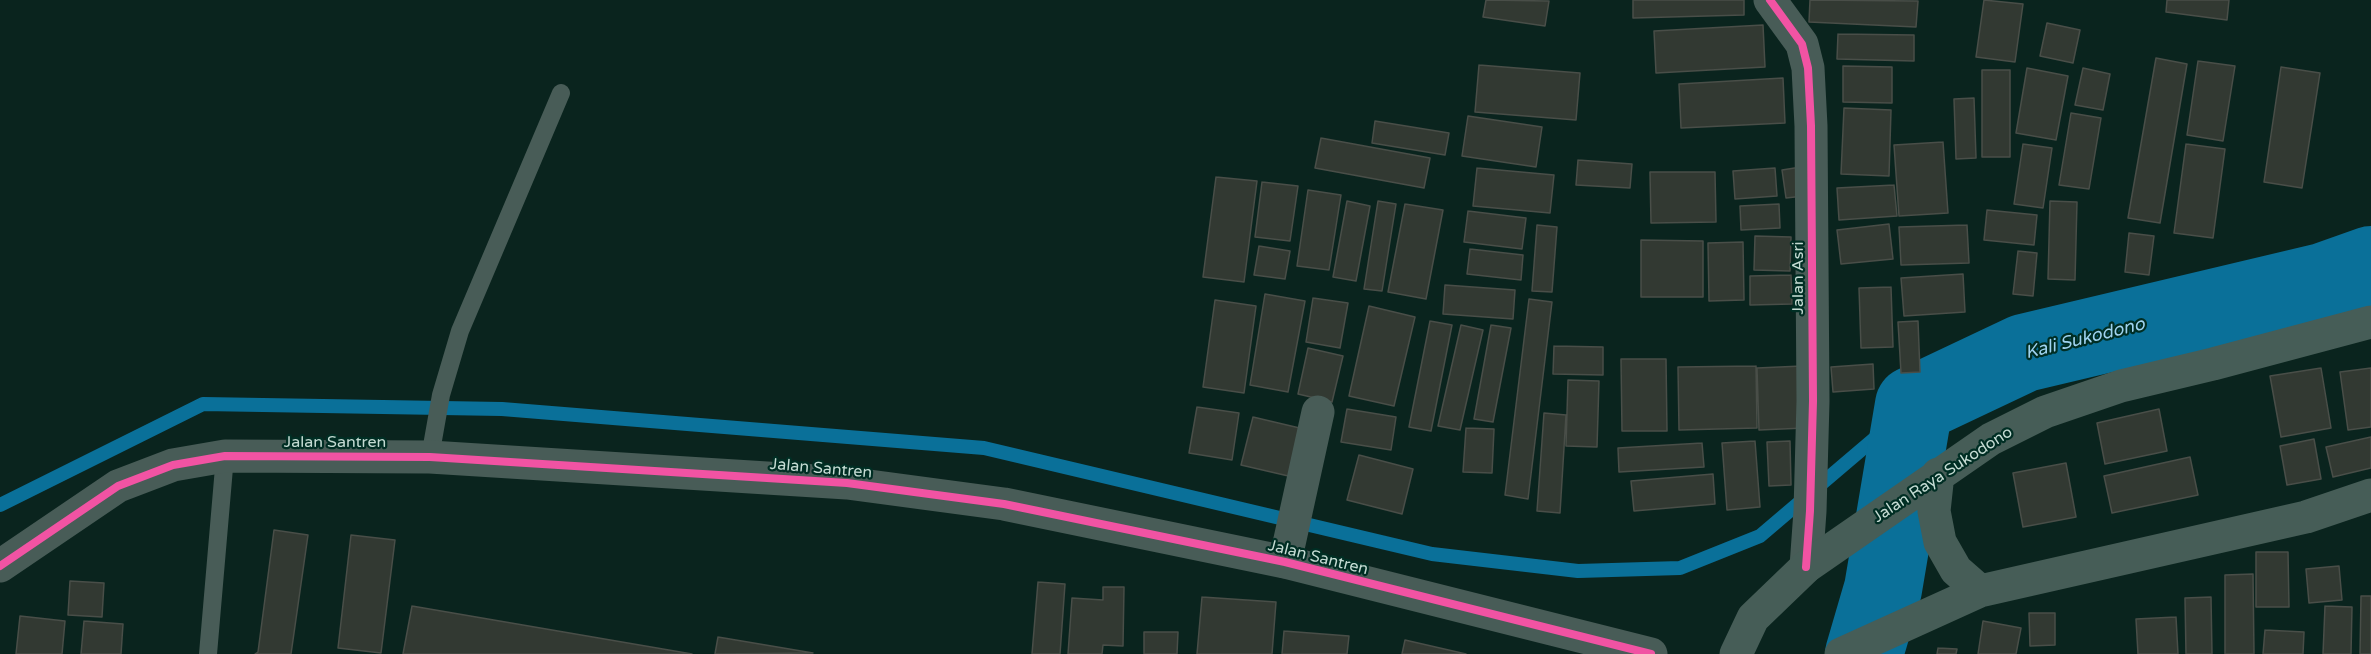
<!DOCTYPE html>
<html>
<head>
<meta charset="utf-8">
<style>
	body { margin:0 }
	canvas { display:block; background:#0a241e }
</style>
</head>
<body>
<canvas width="2371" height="654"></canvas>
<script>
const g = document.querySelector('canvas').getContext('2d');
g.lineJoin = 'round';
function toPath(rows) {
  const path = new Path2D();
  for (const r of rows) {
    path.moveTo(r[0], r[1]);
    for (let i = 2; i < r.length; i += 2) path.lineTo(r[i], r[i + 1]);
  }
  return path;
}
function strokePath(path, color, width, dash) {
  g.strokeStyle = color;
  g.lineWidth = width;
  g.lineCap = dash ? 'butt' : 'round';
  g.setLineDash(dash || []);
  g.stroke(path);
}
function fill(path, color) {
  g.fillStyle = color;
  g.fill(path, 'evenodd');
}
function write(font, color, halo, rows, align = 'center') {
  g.font = font + ' "Varela Round",sans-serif';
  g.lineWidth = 4.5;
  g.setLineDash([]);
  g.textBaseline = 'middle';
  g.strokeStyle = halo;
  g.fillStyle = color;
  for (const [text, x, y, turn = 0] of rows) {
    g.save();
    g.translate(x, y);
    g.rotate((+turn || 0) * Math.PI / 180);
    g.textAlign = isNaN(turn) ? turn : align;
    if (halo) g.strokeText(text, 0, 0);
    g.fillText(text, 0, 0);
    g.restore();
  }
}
strokePath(toPath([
	[0,505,203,404,502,409,984,448,1432,554,1578,571,1680,568,1760,536,1914,405]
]), '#0a7099', 14);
strokePath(toPath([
	[1864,654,1883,589,1914,405,2024,353,2323,282,2371,265]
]), '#0a7099', 78);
const building = toPath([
	[1486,0,1549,1,1545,26,1483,17,1486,0],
	[1633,0,1744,0,1744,15,1633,18,1633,0],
	[1810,0,1918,1,1916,27,1809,22,1810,0],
	[1984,0,2023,4,2015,62,1976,57,1984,0],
	[2167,0,2229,0,2227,20,2166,12,2167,0],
	[2047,23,2080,30,2073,63,2040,56,2047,23],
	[1763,25,1765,67,1656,73,1654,31,1763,25],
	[1838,34,1914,35,1914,61,1837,59,1838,34],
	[2156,58,2187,64,2160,223,2128,218,2156,58],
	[2198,61,2235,66,2223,141,2187,135,2198,61],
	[1479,65,1580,73,1576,120,1475,112,1479,65],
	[1843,66,1892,67,1892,103,1843,102,1843,66],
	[2281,67,2320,73,2302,188,2264,182,2281,67],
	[2027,68,2068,76,2056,140,2016,133,2027,68],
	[2083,68,2110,74,2103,110,2075,105,2083,68],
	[1982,70,2010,70,2010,157,1982,157,1982,70],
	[1783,78,1785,123,1681,128,1679,84,1783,78],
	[1974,98,1976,158,1956,159,1954,99,1974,98],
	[1844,108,1891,110,1889,176,1841,174,1844,108],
	[2071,113,2101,118,2089,189,2059,185,2071,113],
	[1468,116,1542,127,1536,167,1462,156,1468,116],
	[1375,121,1449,133,1445,155,1372,143,1375,121],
	[1321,138,1430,158,1424,188,1315,168,1321,138],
	[1943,142,1948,213,1899,216,1894,145,1943,142],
	[2023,144,2052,148,2043,208,2014,204,2023,144],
	[2186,144,2225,149,2213,238,2174,233,2186,144],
	[1578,160,1632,164,1630,188,1576,185,1578,160],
	[1801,167,1804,196,1786,198,1782,170,1801,167],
	[1477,168,1554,175,1550,213,1473,206,1477,168],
	[1775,168,1777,196,1735,199,1733,171,1775,168],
	[1650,172,1715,172,1716,222,1651,223,1650,172],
	[1216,177,1257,181,1244,282,1203,277,1216,177],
	[1262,182,1298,186,1290,241,1255,237,1262,182],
	[1894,185,1897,216,1839,220,1837,188,1894,185],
	[1308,190,1341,195,1329,270,1297,266,1308,190],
	[1347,201,1370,206,1356,281,1333,277,1347,201],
	[1378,201,1396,204,1382,291,1364,289,1378,201],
	[2050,201,2077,202,2075,280,2048,279,2050,201],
	[1405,204,1443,210,1426,299,1388,292,1405,204],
	[1779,204,1780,228,1741,230,1740,206,1779,204],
	[1987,210,2037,215,2034,245,1984,240,1987,210],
	[1468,211,1526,218,1522,249,1464,242,1468,211],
	[1889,224,1893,259,1841,264,1837,230,1889,224],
	[1537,225,1557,227,1552,292,1532,291,1537,225],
	[1967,225,1969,263,1901,265,1899,227,1967,225],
	[2129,233,2154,236,2149,275,2125,272,2129,233],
	[1755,236,1791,237,1790,271,1754,270,1755,236],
	[1641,240,1703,241,1703,297,1641,297,1641,240],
	[1743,242,1744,300,1709,301,1708,243,1743,242],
	[1259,246,1290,251,1285,279,1254,275,1259,246],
	[1470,249,1523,255,1521,280,1467,274,1470,249],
	[2018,251,2037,253,2033,296,2013,294,2018,251],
	[1963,274,1965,312,1904,316,1901,278,1963,274],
	[1791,275,1792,304,1750,305,1750,276,1791,275],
	[1445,285,1515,290,1513,319,1443,314,1445,285],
	[1891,287,1893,347,1861,348,1859,288,1891,287],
	[1265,294,1305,301,1288,392,1250,385,1265,294],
	[1313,298,1348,303,1340,348,1306,342,1313,298],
	[1529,299,1552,302,1528,499,1505,495,1529,299],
	[1215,300,1256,306,1244,393,1203,387,1215,300],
	[1369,306,1415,317,1394,406,1349,396,1369,306],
	[1430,321,1452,325,1431,431,1409,427,1430,321],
	[1918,321,1920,372,1901,373,1898,322,1918,321],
	[1461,325,1483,330,1460,430,1438,426,1461,325],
	[1491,325,1511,328,1493,422,1474,419,1491,325],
	[1554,346,1603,347,1603,375,1553,374,1554,346],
	[1308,348,1343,356,1332,402,1298,394,1308,348],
	[1621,359,1666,359,1667,431,1622,431,1621,359],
	[1873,364,1874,389,1833,392,1831,367,1873,364],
	[1756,366,1757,428,1679,430,1678,367,1756,366],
	[1802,366,1805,428,1759,430,1757,368,1802,366],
	[2321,368,2331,428,2281,437,2270,376,2321,368],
	[2371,368,2371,427,2348,430,2340,372,2371,368],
	[1568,380,1599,381,1597,447,1566,446,1568,380],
	[1197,407,1239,413,1232,460,1189,453,1197,407],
	[1347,409,1396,417,1391,450,1341,442,1347,409],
	[2159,409,2167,451,2105,464,2097,423,2159,409],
	[1544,413,1566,415,1560,513,1537,511,1544,413],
	[1253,417,1308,430,1297,478,1241,465,1253,417],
	[1466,428,1494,429,1492,473,1463,472,1466,428],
	[2371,437,2371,468,2333,477,2326,447,2371,437],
	[2314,439,2321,479,2287,485,2280,446,2314,439],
	[1755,441,1760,507,1727,510,1722,443,1755,441],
	[1790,441,1791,485,1769,486,1767,442,1790,441],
	[1702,443,1704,467,1619,472,1618,448,1702,443],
	[1359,455,1413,469,1402,514,1347,500,1359,455],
	[2190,457,2198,495,2112,513,2104,476,2190,457],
	[2066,463,2076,517,2023,527,2013,473,2066,463],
	[1713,474,1715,504,1634,511,1631,481,1713,474],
	[274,530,308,535,291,654,255,654,258,652,274,530],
	[351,535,395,540,381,653,338,648,351,535],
	[2256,552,2288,552,2289,607,2256,607,2256,552],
	[2339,566,2342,600,2309,603,2306,569,2339,566],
	[2253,574,2254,654,2225,654,2225,575,2253,574],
	[70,581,104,583,102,617,68,615,70,581],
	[1038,582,1065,584,1060,654,1032,654,1038,582],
	[1103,587,1124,587,1123,646,1103,645,1102,654,1068,654,1072,598,1103,600,1103,587],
	[2361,596,2371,596,2371,654,2360,654,2361,596],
	[1202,597,1276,602,1272,654,1197,654,1202,597],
	[2211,597,2212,654,2186,654,2185,598,2211,597],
	[412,606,692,654,403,654,412,606],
	[2325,606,2352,607,2351,654,2323,654,2325,606],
	[2029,613,2055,613,2055,645,2030,646,2029,613],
	[20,616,65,621,62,654,16,654,20,616],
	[2176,617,2178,654,2138,654,2136,619,2176,617],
	[84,621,123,624,121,654,81,654,84,621],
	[1983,621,2021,628,2016,654,1978,654,1983,621],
	[2265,630,2304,632,2303,654,2263,654,2265,630],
	[1284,631,1349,636,1347,654,1282,654,1284,631],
	[1144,632,1178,632,1177,654,1144,654,1144,632],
	[718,637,813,653,715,654,718,637],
	[1405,640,1466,654,1402,654,1405,640],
	[1938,648,1957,649,1956,654,1937,654,1938,648]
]);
fill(building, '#323932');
strokePath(building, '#494e48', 1.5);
strokePath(toPath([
	[430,457,441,395,460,331,561,93],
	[208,654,225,456]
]), '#485c57', 18);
strokePath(toPath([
	[1770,0,1802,44,1808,68,1811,126,1813,401,1810,511,1806,567],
	[1285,562,1318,412]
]), '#485c57', 33);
strokePath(toPath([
	[0,566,118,486,173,465,225,456,430,457,847,483,1004,504,1285,562,1651,654]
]), '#485c57', 33);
strokePath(toPath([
	[1938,474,1934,511,1940,542,1956,570,1980,591],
	[1736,654,1753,618,1806,567,1991,439,2045,412,2121,386,2213,364,2371,322],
	[1841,654,1980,591,2306,517,2371,495]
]), '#465d57', 33);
strokePath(toPath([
	[1770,0,1802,44,1808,68,1811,126,1813,401,1810,511,1806,567],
	[0,566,118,486,173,465,225,456,430,457,847,483,1004,504,1285,562,1651,654]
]), '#f153a3', 8);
write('16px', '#c4dbd3', '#002e24', [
	["Jalan Asri",1799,278,-90],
	["Jalan Santren",335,443],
	["Jalan Santren",821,469,5],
	["Jalan Raya Sukodono",1943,475,-33],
	["Jalan Santren",1318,558,14]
]);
write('italic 18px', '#9fd3f0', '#002e24', [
	["Kali Sukodono",2085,339,-14]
]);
</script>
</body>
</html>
